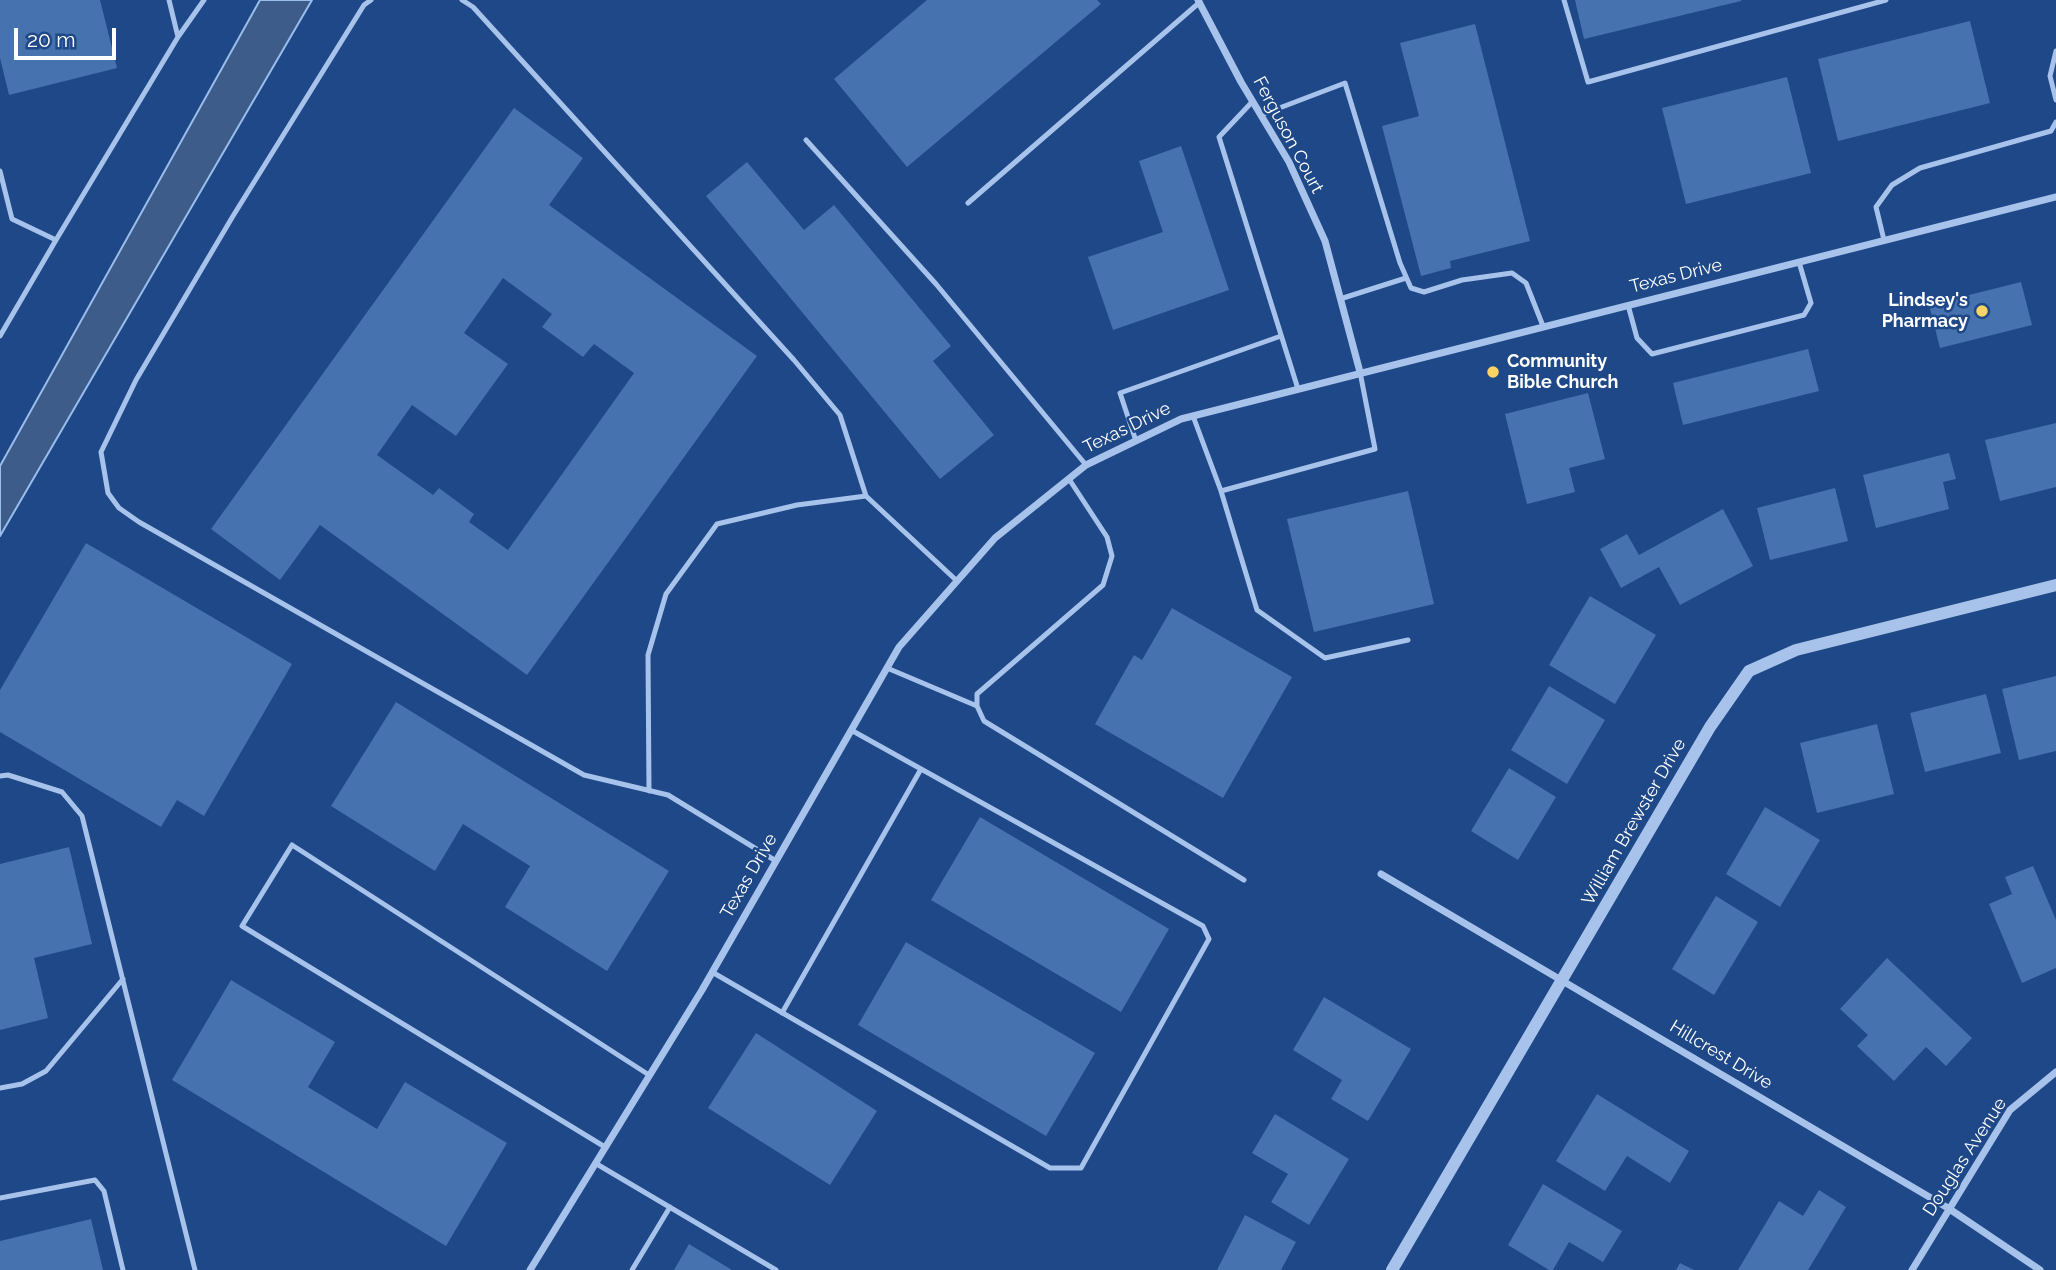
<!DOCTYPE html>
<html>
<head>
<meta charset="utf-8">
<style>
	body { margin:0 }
	#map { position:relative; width:2056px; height:1270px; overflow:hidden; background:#1e4887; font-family:Raleway,sans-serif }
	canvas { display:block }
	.scale { position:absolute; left:14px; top:28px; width:102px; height:32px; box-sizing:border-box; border:4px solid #fff; border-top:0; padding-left:9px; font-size:21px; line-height:24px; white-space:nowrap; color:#fff; -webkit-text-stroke:5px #1e4887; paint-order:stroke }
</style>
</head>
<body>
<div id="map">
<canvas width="2056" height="1270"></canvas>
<div class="scale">20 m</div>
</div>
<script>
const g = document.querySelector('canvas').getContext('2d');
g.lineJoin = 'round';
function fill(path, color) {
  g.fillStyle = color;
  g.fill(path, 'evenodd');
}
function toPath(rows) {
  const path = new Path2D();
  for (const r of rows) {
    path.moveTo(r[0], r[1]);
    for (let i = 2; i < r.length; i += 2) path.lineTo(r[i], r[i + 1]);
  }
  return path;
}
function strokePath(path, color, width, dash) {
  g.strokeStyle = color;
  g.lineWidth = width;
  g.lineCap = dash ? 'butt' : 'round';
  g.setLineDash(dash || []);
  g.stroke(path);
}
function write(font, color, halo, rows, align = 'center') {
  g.font = font + ' Raleway,sans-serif';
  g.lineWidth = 5;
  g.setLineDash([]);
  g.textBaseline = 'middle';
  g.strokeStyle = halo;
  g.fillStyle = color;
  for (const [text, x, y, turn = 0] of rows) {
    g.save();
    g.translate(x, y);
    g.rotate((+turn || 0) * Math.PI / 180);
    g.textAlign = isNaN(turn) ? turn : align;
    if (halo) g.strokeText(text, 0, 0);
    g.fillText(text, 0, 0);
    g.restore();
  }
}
const water = toPath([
	[260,0,312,0,0,536,0,466,260,0]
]);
fill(water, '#3d5c8a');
strokePath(water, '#9abeec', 2);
fill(toPath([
	[0,0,100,0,117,68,9,95,0,58],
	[927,0,1097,0,1101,4,907,167,834,79],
	[1575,0,1741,0,1741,1,1584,39],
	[1970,21,1990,103,1838,141,1818,59],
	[1475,24,1530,241,1450,261,1451,268,1421,276,1382,126,1419,116,1400,43],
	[1787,77,1811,173,1686,204,1662,108],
	[514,108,583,158,549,205,757,356,527,675,320,525,280,580,211,529],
	[503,278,552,314,542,327,583,357,594,344,634,373,508,550,469,522,474,514,439,488,433,495,377,455,412,405,456,436,508,364,464,333],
	[1181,146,1229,290,1113,330,1088,257,1163,232,1139,161],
	[747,162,804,230,834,205,951,346,933,361,994,435,940,479,706,196],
	[2021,282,2032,325,1940,348,1929,305],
	[1808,349,1819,391,1683,425,1673,383],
	[1588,393,1605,459,1569,468,1575,492,1527,504,1505,414],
	[2056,423,2056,487,2000,501,1985,440],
	[1949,453,1956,479,1943,482,1949,509,1876,528,1863,475],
	[1835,488,1848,541,1770,560,1757,508],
	[1408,491,1434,604,1314,632,1287,519],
	[1723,509,1753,566,1680,605,1659,567,1621,588,1600,549,1627,534,1639,555],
	[86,543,292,664,204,816,177,800,161,827,0,732,0,690],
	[1590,596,1656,635,1615,704,1549,665],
	[1172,608,1292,677,1223,798,1095,724,1134,655,1142,660],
	[2056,676,2056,751,2019,760,2002,689],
	[1549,686,1605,720,1567,784,1511,750],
	[1986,694,2001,753,1925,772,1910,713],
	[396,702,669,871,607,971,505,907,530,866,463,824,435,871,331,806],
	[1877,724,1894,794,1817,813,1800,743],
	[1509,768,1556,797,1518,860,1471,831],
	[1765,807,1820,840,1780,907,1726,874],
	[980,817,1169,929,1121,1012,931,900],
	[69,847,92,944,34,958,48,1018,0,1030,0,864],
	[2033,866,2056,920,2056,968,2022,983,1989,904,2012,894,2005,877],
	[1716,896,1758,922,1714,995,1672,969],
	[906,942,1095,1053,1046,1136,858,1025],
	[1887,958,1972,1038,1946,1066,1926,1047,1894,1081,1857,1046,1868,1035,1840,1009],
	[231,980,335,1042,308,1087,377,1129,405,1082,507,1143,446,1246,172,1080],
	[1324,997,1411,1049,1368,1121,1331,1099,1342,1080,1293,1050],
	[756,1033,877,1111,830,1185,708,1108],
	[1597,1094,1689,1151,1670,1183,1627,1156,1605,1191,1556,1161],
	[1275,1114,1349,1159,1309,1225,1271,1202,1288,1174,1252,1153],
	[1543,1184,1622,1231,1603,1262,1569,1242,1553,1270,1549,1270,1508,1245],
	[1819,1190,1846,1207,1808,1270,1738,1270,1779,1201,1803,1216],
	[1245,1215,1296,1242,1281,1270,1217,1270],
	[91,1219,103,1270,0,1270,0,1241],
	[689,1244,732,1270,674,1270],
	[1680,1263,1694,1270,1676,1270]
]), '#4672af');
strokePath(toPath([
	[169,0,178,37],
	[371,0,364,5,233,216,136,380,101,452,108,493,119,508,139,522,584,775,668,795,776,861],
	[462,0,473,7,794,360,840,415,866,496,957,581],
	[1564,0,1588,82,1886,0],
	[2056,51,2050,76,2056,100],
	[1253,101,1219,137,1298,389],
	[1261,115,1345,83,1400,263,1411,288,1424,292,1462,280,1512,273,1526,283,1543,326],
	[806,140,936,284,1086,465],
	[0,171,12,219,56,240,178,37,204,0],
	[968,203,1200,2],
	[1884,240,1876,207,1892,185,1920,168,2051,131,2056,122],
	[1340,299,1406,278],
	[1628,305,1637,338,1652,354,1804,315,1811,303,1799,262],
	[0,336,56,240],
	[1193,416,1221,491,1375,449,1360,372],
	[1136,441,1120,393,1281,336],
	[1069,479,1107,537,1112,556,1103,585,977,694,977,706,984,721,1244,880],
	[1221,491,1257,610,1325,658,1408,640],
	[887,668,977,706],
	[0,776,8,775,62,792,82,816,195,1270],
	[649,791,648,655,666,594,717,524,797,505,866,496],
	[712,972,1050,1168,1081,1168,1209,939,1203,926,851,730],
	[782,1013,921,769],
	[0,1088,22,1084,46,1071,123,979],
	[605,1147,242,926,292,845,649,1075],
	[595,1163,776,1270],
	[0,1198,95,1180,104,1191,123,1270],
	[632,1270,670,1207]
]), '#a7c3eb', 5);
strokePath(toPath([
	[1198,0,1241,82,1289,162,1325,241,1360,372],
	[1381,874,1948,1208,2040,1270],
	[530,1270,702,990,899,647,995,538,1086,465,1181,419,2056,197],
	[1912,1270,2010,1110,2056,1072]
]), '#a7c3eb', 7);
strokePath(toPath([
	[1392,1270,1710,727,1749,671,1796,650,2056,585]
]), '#a7c3eb', 12);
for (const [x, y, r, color] of [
	[1982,311,7,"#fad365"],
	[1493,372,7,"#fad365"]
]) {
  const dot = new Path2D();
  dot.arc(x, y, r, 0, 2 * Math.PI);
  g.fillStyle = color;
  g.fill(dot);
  strokePath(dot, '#1e4887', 2.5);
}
write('18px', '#fff', '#1e4887', [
	["Ferguson Court",1288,135,62],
	["Texas Drive",1676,276,-14],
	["Texas Drive",1127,428,-26],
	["William Brewster Drive",1634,822,-60],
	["Texas Drive",749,876,-60],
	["Hillcrest Drive",1721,1055,31],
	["Douglas Avenue",1965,1157,-57]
]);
write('bold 18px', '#fff', '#1e4887', [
	["Lindsey's",1968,301],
	["Pharmacy",1968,322],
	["Community",1507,362,"left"],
	["Bible Church",1507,383,"left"]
], 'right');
</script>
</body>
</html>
